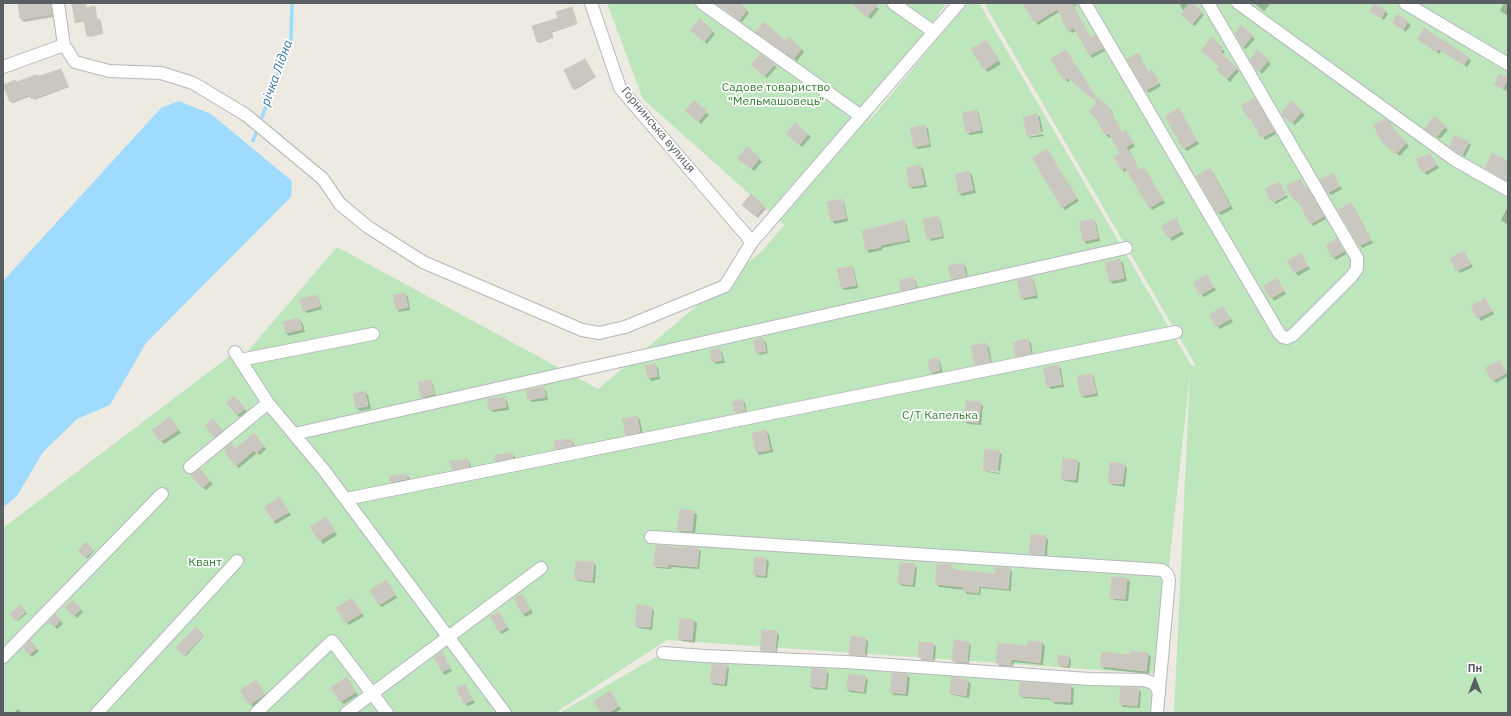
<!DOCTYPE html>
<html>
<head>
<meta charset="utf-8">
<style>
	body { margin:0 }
	#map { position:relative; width:1511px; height:716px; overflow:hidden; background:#edeae1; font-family:"IBM Plex Sans",sans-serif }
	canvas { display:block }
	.frame { position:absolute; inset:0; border:4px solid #595e62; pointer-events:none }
	.north { position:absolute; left:1455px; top:660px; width:40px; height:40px; -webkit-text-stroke:3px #fff; paint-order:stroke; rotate:0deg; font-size:11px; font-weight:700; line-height:16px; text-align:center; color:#595e62 }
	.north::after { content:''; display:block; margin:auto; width:14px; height:18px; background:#595e62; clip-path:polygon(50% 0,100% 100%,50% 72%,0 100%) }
</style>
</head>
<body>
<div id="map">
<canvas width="1511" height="716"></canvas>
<div class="frame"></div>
<div class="north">Пн</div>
</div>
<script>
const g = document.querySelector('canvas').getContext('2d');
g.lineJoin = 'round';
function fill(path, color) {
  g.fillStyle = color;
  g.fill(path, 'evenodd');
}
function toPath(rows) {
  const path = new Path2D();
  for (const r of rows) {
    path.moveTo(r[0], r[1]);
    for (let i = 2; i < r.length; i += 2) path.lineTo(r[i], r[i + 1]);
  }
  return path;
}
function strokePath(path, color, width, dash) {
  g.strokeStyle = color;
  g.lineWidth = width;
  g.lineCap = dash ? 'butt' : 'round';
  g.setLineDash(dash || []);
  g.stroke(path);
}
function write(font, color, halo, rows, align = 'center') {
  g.font = font + ' "IBM Plex Sans",sans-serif';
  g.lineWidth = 3.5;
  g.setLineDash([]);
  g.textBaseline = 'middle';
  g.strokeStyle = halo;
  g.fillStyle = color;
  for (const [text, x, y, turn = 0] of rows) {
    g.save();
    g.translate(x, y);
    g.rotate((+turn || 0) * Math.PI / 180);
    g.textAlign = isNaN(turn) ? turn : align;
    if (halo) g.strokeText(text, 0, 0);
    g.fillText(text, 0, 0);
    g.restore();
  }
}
fill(toPath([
	[607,3,946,3,865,126,967,3,979,3,1191,365,1196,366,984,3,1508,3,1508,713,1174,713,1190,375,1157,674,667,640,555,713,3,713,3,528,235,352,241,359,337,247,598,389,763,250,784,225,643,99],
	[663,653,1151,682,1152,713,559,713]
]), '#bee6bc');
fill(toPath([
	[179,101,211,114,292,181,291,197,146,343,110,405,77,419,43,452,17,496,3,508,3,281,161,108]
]), '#9fdbff');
fill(toPath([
	[19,3,51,3,53,17,24,22,21,19],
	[71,3,86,3,87,9,94,7,98,21,101,21,103,34,89,37,85,22,77,23,76,22],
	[716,3,738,3,749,13,742,22],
	[852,3,872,3,879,9,871,19],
	[1023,3,1075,3,1076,6,1074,7,1091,39,1095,37,1105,51,1092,58,1076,31,1072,33,1069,30,1059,12,1038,25],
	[1179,3,1191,3,1204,15,1195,26,1185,18,1184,12],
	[1254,3,1271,3,1264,11],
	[1504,3,1508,3,1508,16,1500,11],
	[573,9,577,24,551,33,553,38,539,43,538,42,559,18],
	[1371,11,1385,11,1388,14,1384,20],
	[1398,16,1411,25,1406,32,1393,23],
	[1242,26,1255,39,1246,49,1243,47],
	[712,31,715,34,707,44,694,33],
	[759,34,786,42,802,49,804,52,797,61],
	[1211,39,1225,52,1222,55,1239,71,1230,82,1220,73,1221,66],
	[1418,39,1468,58,1471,61,1467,67,1441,51,1440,54],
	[986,41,1001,64,988,72,985,69],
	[1066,51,1099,101,1099,100,1113,112,1112,114,1122,133,1126,132,1129,135,1135,146,1129,150,1140,171,1144,169,1147,172,1165,203,1152,210,1128,170,1124,172,1122,169,1121,154,1112,136,1109,138,1106,135,1096,117,1098,102,1070,80,1068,82,1065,79],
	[1257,51,1271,64,1262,74,1251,60],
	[1138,54,1149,73,1152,72,1155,75,1161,86,1149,93,1146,90],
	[586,61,596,77,575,90,565,71],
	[774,65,777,67,767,78,755,68],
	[61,70,69,87,34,100,31,96,13,103,11,102,16,82,40,77],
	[1507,79,1508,86,1506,91,1495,85],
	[1255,99,1276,134,1265,140,1253,120,1249,117],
	[694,101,709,115,701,124,689,114],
	[1291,102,1305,115,1295,125,1283,114],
	[1178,109,1199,144,1187,151,1184,148],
	[977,111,979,114,983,133,970,135,967,132],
	[1037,115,1040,117,1043,132,1028,135,1028,136,1024,117],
	[1435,117,1448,130,1440,139,1429,132],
	[1389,123,1397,134,1409,146,1400,156,1387,146],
	[795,124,811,137,802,147,790,136],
	[925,126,928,129,931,147,918,149,915,147],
	[1043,134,1044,136,1030,138,1029,137],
	[1468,143,1471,145,1465,157,1454,149],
	[1047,150,1079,201,1065,210,1062,207],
	[1430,154,1439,168,1427,175,1424,172],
	[759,159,762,162,754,171,741,160],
	[1508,165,1508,182,1486,168],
	[920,166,923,169,927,187,913,189,910,187],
	[1210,170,1213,172,1233,209,1221,215,1218,212],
	[969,172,972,175,976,193,962,196,959,193],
	[1333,174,1342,189,1331,195,1328,192],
	[1300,180,1306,189,1310,191,1326,219,1313,226,1298,200,1296,201,1294,198],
	[1279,183,1286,193,1273,200],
	[751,195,766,209,758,218,746,208],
	[1287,195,1288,197,1276,204,1274,202],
	[841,200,844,203,848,221,835,224,832,221],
	[1351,204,1354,207,1373,243,1362,248,1360,245],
	[1508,206,1508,225,1501,220],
	[937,217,940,220,944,238,931,241,928,238],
	[1094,220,1096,223,1100,241,1087,244,1084,241,1080,222],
	[1175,220,1184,234,1172,241,1163,226],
	[904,221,906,224,910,242,882,248,883,250,869,253,867,250],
	[1337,240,1346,254,1336,260,1333,257],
	[1464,252,1473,267,1460,273,1451,259],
	[1301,254,1310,269,1298,276,1288,261],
	[1120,260,1123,263,1127,281,1113,284,1110,281,1107,262],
	[963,264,966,267,968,279,955,282,952,279,949,267],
	[851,267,854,269,858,288,845,290,842,288],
	[1207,276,1216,290,1204,297,1201,294],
	[913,278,916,281,918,290,905,293,902,290],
	[1032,278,1034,281,1038,298,1025,300,1022,298],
	[1277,280,1286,294,1274,301,1265,286],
	[405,294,408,297,410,310,399,312,397,309],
	[316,296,319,299,322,309,307,313,304,310],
	[1485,300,1494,314,1481,321,1472,306],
	[1223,308,1233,322,1220,329,1211,315],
	[299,319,302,322,305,332,289,336,286,333],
	[763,340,766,342,768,353,760,355,757,352],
	[1028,340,1031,343,1033,356,1020,359,1017,356],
	[986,344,989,347,992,364,979,367,976,364],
	[719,349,722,352,725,363,716,364,713,361],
	[938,359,940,362,943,373,934,375,931,372],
	[1499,362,1508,376,1496,383,1493,380],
	[655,365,658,368,660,379,651,381,649,378,646,367],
	[1058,366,1061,369,1064,387,1051,389,1048,387],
	[1092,375,1094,377,1098,396,1085,398,1082,396],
	[430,381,433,384,436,397,425,399,422,396],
	[544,388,546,391,548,400,532,402,529,399],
	[365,392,368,395,371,409,360,411,357,408,354,395],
	[504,398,507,401,509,410,493,412,490,409],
	[237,400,247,412,240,417,237,415],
	[742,401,745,403,747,414,738,416,736,413],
	[980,403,983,406,981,425,968,424,965,421],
	[637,417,640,420,643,435,629,437,627,435],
	[170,418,181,433,164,444,161,441],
	[216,423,225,434,218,439,206,426],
	[766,431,769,434,773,452,759,455,757,452],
	[256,437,266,449,260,455,257,453,239,468,236,465,236,450],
	[571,440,574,443,575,448,559,452,556,449],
	[999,452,1002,455,1000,471,985,469,985,471,1000,473,1000,474,987,472,984,469],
	[512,454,515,457,515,460,499,464,496,461,496,456],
	[467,460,470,463,471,469,455,472,453,470],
	[1077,461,1080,463,1078,483,1065,481,1062,478],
	[1124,465,1127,468,1125,487,1112,485,1109,482],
	[203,473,213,484,206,490,193,476],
	[406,475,409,477,410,482,394,485,391,482,390,477],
	[280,498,291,515,276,524,273,521],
	[694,512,697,515,695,534,681,532,678,530],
	[326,518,337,535,323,544,311,527],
	[1046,537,1048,540,1047,557,1033,556,1030,554],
	[86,544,94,551,87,559,79,551],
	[685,549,698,549,701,551,699,569,671,567,671,569,657,568,654,565],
	[756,558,766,559,769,562,767,578,757,577,754,574],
	[594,563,596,566,595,583,578,581,575,578],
	[914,565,917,568,915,587,902,586,899,583],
	[951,566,954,570,996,575,1010,569,1012,572,1011,591,981,588,980,595,967,594,964,590,939,587,936,584],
	[1127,579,1130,582,1128,601,1114,600,1111,597],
	[389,584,397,598,382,607,379,605],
	[522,595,533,613,525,617,515,599],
	[352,600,364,616,349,625,346,622],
	[73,601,83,612,77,618,67,607],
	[20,606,27,613,18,621,12,614],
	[651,608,654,611,652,630,639,628,636,626],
	[499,613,509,630,502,634,499,631],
	[55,615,63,624,57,629,50,621],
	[681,619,694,621,697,623,695,643,682,641,679,638],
	[196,628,204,636,186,656,177,647],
	[776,632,779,635,777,654,764,653,761,650],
	[866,639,868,642,867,658,853,657,850,654],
	[30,642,39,651,32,657,24,648],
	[969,643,971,646,969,665,956,663,953,660],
	[1042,643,1045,646,1043,665,1014,662,1013,667,1000,666,997,663,1028,647],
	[934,644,936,647,935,661,922,660,919,657],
	[1131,652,1148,654,1151,657,1149,674,1104,669,1102,666,1131,656],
	[442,653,452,671,445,675,442,672],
	[1068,656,1071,659,1070,668,1061,667,1059,664],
	[726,665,729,668,727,686,714,685,711,682],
	[826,671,829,674,827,690,814,689,811,686],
	[907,675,910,678,908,696,894,695,891,692],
	[865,677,868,680,866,694,850,692,847,689],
	[953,678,968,681,971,684,969,698,953,695,950,692],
	[347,679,358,695,344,704,341,701],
	[256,682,267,697,253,707,242,691],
	[464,685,475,703,468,706,465,703],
	[1071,686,1074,689,1073,705,1055,704,1052,700,1023,698,1020,695],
	[1138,689,1141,692,1140,708,1123,707,1120,704],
	[610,693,621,709,615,713,602,713],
	[18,709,22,713,14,713]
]), '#0003');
strokePath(toPath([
	[253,141,291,40,292,3]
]), '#9fdbff', 3.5);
const building = toPath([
	[18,3,49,3,51,14,20,19,18,3],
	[72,3,85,3,86,8,95,6,97,20,100,19,103,33,87,36,84,21,75,23,72,3],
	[717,3,740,3,747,10,739,20,717,3],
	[851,3,879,3,867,17,851,3],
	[1022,3,1072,3,1090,38,1095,35,1103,48,1089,55,1074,28,1068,31,1057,9,1035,23,1022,3],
	[1189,3,1193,3,1202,12,1192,24,1181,15,1189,3],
	[1374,3,1386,10,1381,18,1370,12,1374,3],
	[572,7,577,23,551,31,553,37,537,42,532,26,558,18,556,12,572,7],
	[1397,14,1408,21,1403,30,1392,23,1397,14],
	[700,19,713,31,704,42,690,30,700,19],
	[764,22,786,41,789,37,802,49,793,59,755,32,764,22],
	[1241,25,1253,35,1243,47,1235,34,1241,25],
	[1424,28,1469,57,1464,65,1438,49,1436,52,1417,39,1424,28],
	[1211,37,1223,48,1220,51,1237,68,1227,79,1216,70,1219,66,1201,51,1211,37],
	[986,40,999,60,984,70,971,49,986,40],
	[1066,50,1098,100,1099,98,1111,109,1110,110,1122,133,1126,130,1133,143,1126,147,1139,170,1144,168,1163,200,1149,208,1125,167,1121,170,1114,157,1120,153,1109,133,1105,135,1095,117,1089,112,1097,102,1067,78,1064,80,1051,59,1066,50],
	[1257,50,1269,60,1258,72,1250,60,1257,50],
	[1138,53,1148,72,1152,70,1159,83,1145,91,1127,59,1138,53],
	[760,54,775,64,764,76,751,65,760,54],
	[585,59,595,76,573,89,564,70,585,59],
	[61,69,68,86,31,99,30,94,10,102,3,85,15,80,16,82,36,75,40,76,61,69],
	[1499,74,1508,78,1503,89,1494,85,1499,74],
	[1255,98,1274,131,1261,138,1250,117,1248,118,1241,105,1255,98],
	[694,100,707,111,698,122,685,111,694,100],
	[1291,101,1302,111,1292,123,1281,114,1291,101],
	[1179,108,1197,141,1183,149,1165,116,1179,108],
	[977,110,981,130,966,133,962,113,977,110],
	[1037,114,1041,133,1027,136,1023,117,1037,114],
	[1434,116,1446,126,1436,137,1425,129,1434,116],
	[1385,119,1390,122,1394,130,1407,142,1396,154,1383,143,1373,125,1385,119],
	[795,123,808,134,799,145,786,134,795,123],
	[925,125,929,144,914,147,910,128,925,125],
	[1455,135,1469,142,1462,155,1449,147,1455,135],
	[747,147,760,158,751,169,737,158,747,147],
	[1047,149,1077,198,1062,208,1032,158,1047,149],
	[1430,153,1437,165,1423,173,1416,160,1430,153],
	[1492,153,1508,161,1508,181,1485,168,1492,153],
	[920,165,924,184,909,187,906,168,920,165],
	[1210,168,1230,206,1217,213,1196,176,1210,168],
	[969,171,973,190,959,193,955,174,969,171],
	[1333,173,1340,186,1327,193,1320,180,1333,173],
	[1300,179,1305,188,1307,187,1324,216,1310,224,1296,198,1293,199,1286,186,1300,179],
	[1279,182,1286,194,1272,202,1265,189,1279,182],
	[751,194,764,205,755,216,742,205,751,194],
	[842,199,846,218,831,221,827,202,842,199],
	[1351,203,1371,240,1359,246,1338,210,1351,203],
	[938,216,942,236,927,239,923,219,938,216],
	[1176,218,1182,231,1168,238,1161,226,1176,218],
	[1094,219,1098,238,1083,241,1079,222,1094,219],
	[904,220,908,240,880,245,881,247,866,250,862,231,904,220],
	[1337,239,1344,251,1332,258,1326,245,1337,239],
	[1464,251,1471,264,1456,271,1450,258,1464,251],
	[1301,253,1308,266,1294,273,1287,261,1301,253],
	[1120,259,1124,278,1109,281,1105,262,1120,259],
	[963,263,966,276,951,279,948,266,963,263],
	[852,266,856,285,841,288,837,269,852,266],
	[1207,275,1214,287,1200,295,1193,282,1207,275],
	[914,277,916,287,901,291,899,280,914,277],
	[1032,277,1036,295,1021,298,1017,280,1032,277],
	[1277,278,1284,291,1270,298,1263,286,1277,278],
	[405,293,408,307,396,310,393,295,405,293],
	[317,295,320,306,303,311,300,299,317,295],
	[1485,298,1492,311,1477,318,1471,306,1485,298],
	[1224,307,1230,319,1216,327,1209,314,1224,307],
	[299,318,302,329,286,333,283,322,299,318],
	[763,338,766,351,756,353,753,341,763,338],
	[1028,339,1031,354,1016,357,1013,342,1028,339],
	[986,343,990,362,975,365,971,346,986,343],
	[720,348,722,360,712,362,710,350,720,348],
	[938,358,940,370,930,373,928,360,938,358],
	[1500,360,1506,373,1492,381,1485,368,1500,360],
	[655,364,658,376,648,378,645,366,655,364],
	[1058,365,1062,384,1047,387,1043,368,1058,365],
	[1092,374,1096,393,1081,396,1077,376,1092,374],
	[431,380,434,394,421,397,418,382,431,380],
	[544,387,545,397,528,400,526,390,544,387],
	[365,391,368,406,356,408,353,394,365,391],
	[234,396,245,408,237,415,226,403,234,396],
	[505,397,506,407,489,410,487,399,505,397],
	[742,399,745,411,735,413,732,402,742,399],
	[966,401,981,402,978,423,964,421,966,401],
	[637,416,640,432,626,435,622,419,637,416],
	[170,417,178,430,160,442,152,430,170,417],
	[213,419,223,430,214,437,205,426,213,419],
	[766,430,770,450,756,452,752,433,766,430],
	[254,433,264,446,256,453,254,450,236,466,225,453,227,452,224,449,231,443,235,449,254,433],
	[572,439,573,446,555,449,554,441,572,439],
	[985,449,1000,451,997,471,983,470,985,449],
	[512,453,513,458,495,461,495,455,512,453],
	[1063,458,1078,460,1075,480,1061,479,1063,458],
	[468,459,469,467,452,470,450,461,468,459],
	[1110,462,1125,464,1122,484,1108,483,1110,462],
	[200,469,210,481,202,488,191,475,200,469],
	[407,474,407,479,390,482,389,476,407,474],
	[280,497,289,512,273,521,264,507,280,497],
	[680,509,694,511,692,531,677,530,680,509],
	[326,517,335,531,319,541,310,527,326,517],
	[1031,534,1046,536,1044,555,1029,554,1031,534],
	[86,542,93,550,85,558,78,551,86,542],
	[656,545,684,548,684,547,699,548,697,567,668,564,668,567,653,566,656,545],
	[755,557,766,558,765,576,753,574,755,557],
	[576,561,594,562,592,581,574,579,576,561],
	[900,563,915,564,912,585,898,583,900,563],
	[937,564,952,565,951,569,995,574,995,567,1010,568,1008,589,979,586,978,593,963,591,964,587,935,584,937,564],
	[1112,577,1127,578,1125,599,1110,598,1112,577],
	[386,580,395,595,379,605,370,590,386,580],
	[522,594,530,610,522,614,514,598,522,594],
	[352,598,362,613,345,623,336,608,352,598],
	[73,600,81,609,73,616,65,607,73,600],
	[20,605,26,611,16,621,10,614,20,605],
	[637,605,652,607,650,627,635,626,637,605],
	[499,612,507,627,499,632,490,616,499,612],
	[55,614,61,620,54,627,48,621,55,614],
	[680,618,694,620,692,640,678,639,680,618],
	[196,627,204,635,184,656,176,647,196,627],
	[762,630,777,631,775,651,760,650,762,630],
	[851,636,866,638,864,656,849,655,851,636],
	[30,640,37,648,29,655,23,648,30,640],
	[954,640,969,642,967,662,952,661,954,640],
	[1028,641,1042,642,1040,663,1011,659,1011,665,996,663,998,643,1027,646,1028,641],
	[919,642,934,643,932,659,918,657,919,642],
	[1130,651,1148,653,1146,671,1100,666,1102,652,1130,655,1130,651],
	[442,652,450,668,442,672,434,657,442,652],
	[1058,655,1069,656,1068,666,1058,665,1058,655],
	[712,664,727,664,724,684,710,682,712,664],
	[812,668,827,670,825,688,810,686,812,668],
	[892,673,907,674,905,694,890,692,892,673],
	[849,674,866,676,863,692,846,689,849,674],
	[347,677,356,692,340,702,331,687,347,677],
	[952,677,968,680,966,696,949,693,952,677],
	[256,680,265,694,249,705,240,690,256,680],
	[1020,682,1071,685,1070,702,1051,701,1051,698,1019,696,1020,682],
	[465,684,473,700,464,704,456,688,465,684],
	[1121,687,1139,688,1137,706,1119,704,1121,687],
	[610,691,619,706,608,713,601,713,594,701,610,691]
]);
fill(building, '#cac6c0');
strokePath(building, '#d2cbbf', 1);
const minor = toPath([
	[58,3,64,45,75,62,109,71,161,73,193,83,246,115,323,179,340,204,368,227,423,262,582,330,599,333,625,327,725,286,752,242,959,3],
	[591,3,620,88,752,242],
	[702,3,861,116],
	[893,3,934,32],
	[1085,3,1279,333,1283,337,1287,338,1293,335,1351,277,1357,269,1357,258,1208,3],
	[1238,3,1455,160,1508,190],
	[1405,3,1508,64],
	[3,67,64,45],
	[235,352,268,403,323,469,505,713],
	[240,360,373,334],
	[294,434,1126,248],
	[190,467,268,403],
	[346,499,1176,332],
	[651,537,1162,570,1167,574,1169,580,1157,713],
	[663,653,705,656,846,662,1089,679,1144,680,1153,683,1157,688,1159,694],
	[3,657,162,494],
	[97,713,237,561],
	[256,713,332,641,387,713],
	[346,713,541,568]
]);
strokePath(minor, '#b4b8bc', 14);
strokePath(minor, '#fff', 12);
write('12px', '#328231', '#fff', [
	["Садове товариство",776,88],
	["\"Мельмашовець\"",776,102],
	["С/Т Капелька",940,416],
	["Квант",205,563]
]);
write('12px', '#595e62', '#fff', [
	["Горнинська вулиця",658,130,50]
]);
write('italic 13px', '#3777ab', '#fff', [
	["річка Лідна",277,73,-70]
]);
</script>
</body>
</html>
